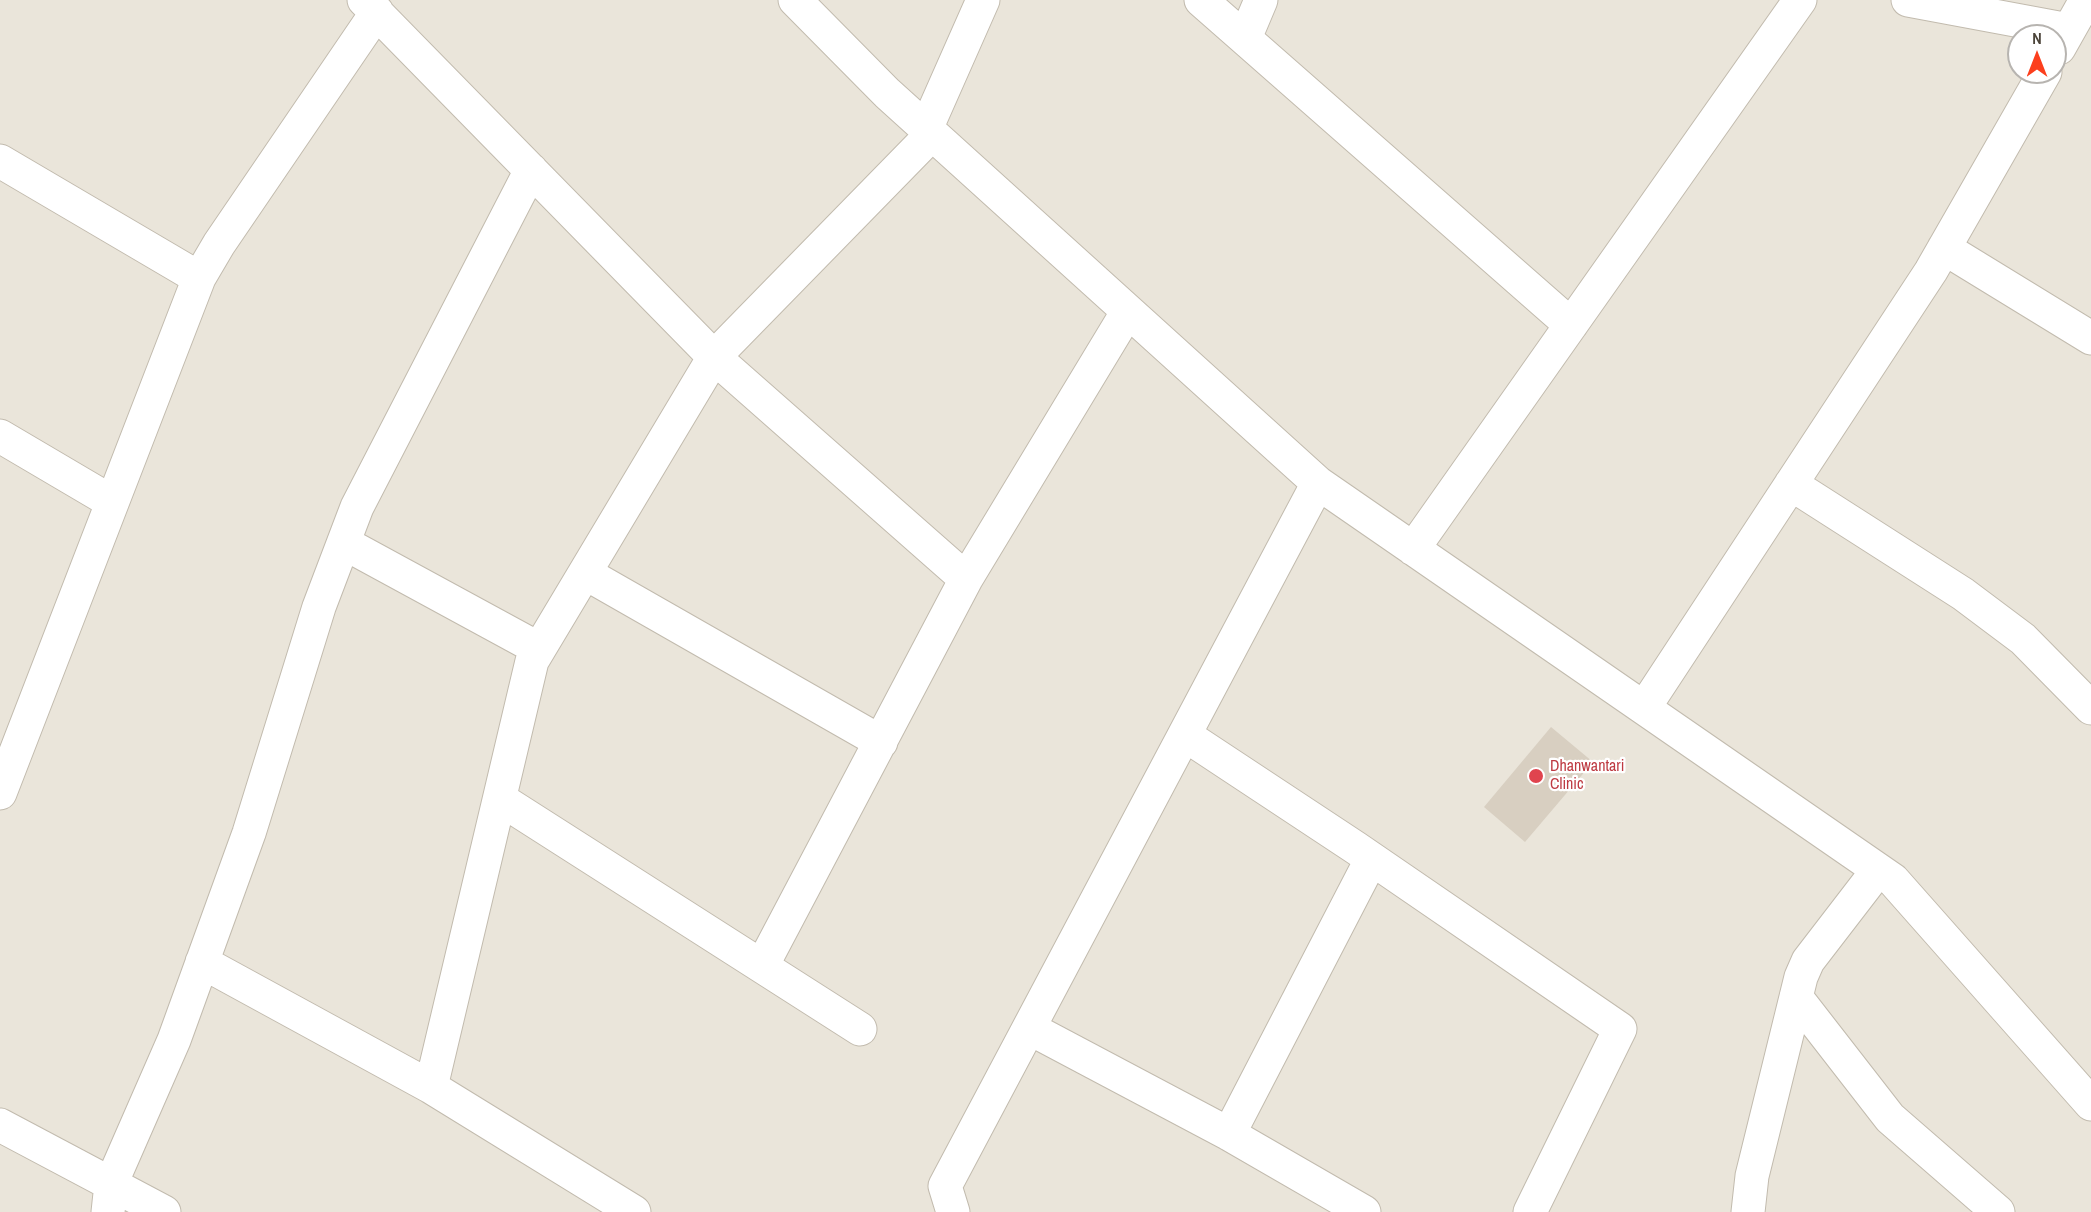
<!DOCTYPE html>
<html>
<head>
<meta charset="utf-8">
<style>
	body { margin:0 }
	#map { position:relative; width:2091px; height:1212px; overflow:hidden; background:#f6f3ec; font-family:"Archivo Narrow",sans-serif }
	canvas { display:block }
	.north { position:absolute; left:2007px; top:24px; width:60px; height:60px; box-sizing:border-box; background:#fff; border:2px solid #b7b4b0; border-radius:50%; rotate:0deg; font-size:16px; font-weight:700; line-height:24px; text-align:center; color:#4b4439 }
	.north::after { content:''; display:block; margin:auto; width:21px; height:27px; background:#fc3f1d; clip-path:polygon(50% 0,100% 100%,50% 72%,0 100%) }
</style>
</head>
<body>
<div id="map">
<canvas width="2091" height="1212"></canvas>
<div class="north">N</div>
</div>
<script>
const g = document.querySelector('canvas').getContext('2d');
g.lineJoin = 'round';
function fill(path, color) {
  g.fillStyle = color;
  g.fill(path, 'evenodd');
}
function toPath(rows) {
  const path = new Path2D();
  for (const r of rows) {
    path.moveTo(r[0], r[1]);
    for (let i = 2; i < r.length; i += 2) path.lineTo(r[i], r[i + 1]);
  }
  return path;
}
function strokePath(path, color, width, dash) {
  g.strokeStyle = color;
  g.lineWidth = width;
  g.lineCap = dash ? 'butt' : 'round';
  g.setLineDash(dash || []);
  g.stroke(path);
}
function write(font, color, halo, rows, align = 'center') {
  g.font = font + ' "Archivo Narrow",sans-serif';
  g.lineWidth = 4.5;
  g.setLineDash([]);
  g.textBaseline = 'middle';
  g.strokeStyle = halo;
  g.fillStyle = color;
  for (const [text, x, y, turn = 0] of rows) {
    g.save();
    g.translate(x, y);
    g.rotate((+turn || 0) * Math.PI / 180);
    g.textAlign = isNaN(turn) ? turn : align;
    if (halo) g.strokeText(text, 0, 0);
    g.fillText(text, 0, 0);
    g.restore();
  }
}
fill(toPath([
	[0,0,2091,0,2091,1212,0,1212],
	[2019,36,2055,36,2055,72,2019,72]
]), '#eae5da');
fill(toPath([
	[1551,727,1593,762,1525,842,1484,807]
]), '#d8cfc1');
const minor = toPath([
	[364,0,714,357,966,579],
	[795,0,887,93,1318,483,1893,880,2091,1104],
	[1201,0,1571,325],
	[1908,0,2069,30],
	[1245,38,1261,0],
	[2059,48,2086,0],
	[926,129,983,0],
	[0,161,199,278],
	[1944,248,2091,338],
	[0,436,112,502],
	[1791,484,1963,594,2023,639,2091,708],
	[344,543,539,649],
	[1413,549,1800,0],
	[585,573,881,742],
	[1644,708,1931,271,2045,72],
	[1185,735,1356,848,1620,1029,1530,1212],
	[0,793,199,278,219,244,377,12],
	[500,799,860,1029],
	[202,962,431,1087],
	[762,966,966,579,1128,311],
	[1796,997,1890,1118,1998,1212],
	[1029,1028,1229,1134,1364,1212],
	[0,1125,164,1212],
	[1229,1134,1371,860],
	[108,1212,111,1184,174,1040,249,833,319,607,357,507,531,170],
	[634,1212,431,1087,532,661,714,357,932,134],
	[953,1212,945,1186,1318,483],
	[1748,1212,1752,1176,1801,977,1808,961,1878,870]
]);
strokePath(minor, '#c2bbae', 35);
strokePath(minor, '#fff', 33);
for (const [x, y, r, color] of [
	[1536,776,8,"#e0444e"]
]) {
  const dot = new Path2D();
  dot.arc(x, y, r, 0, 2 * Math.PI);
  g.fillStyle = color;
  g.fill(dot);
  strokePath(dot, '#fff', 2);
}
write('16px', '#be3a42', '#fff', [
	["Dhanwantari",1550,767],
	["Clinic",1550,785]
], 'left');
</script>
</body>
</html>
